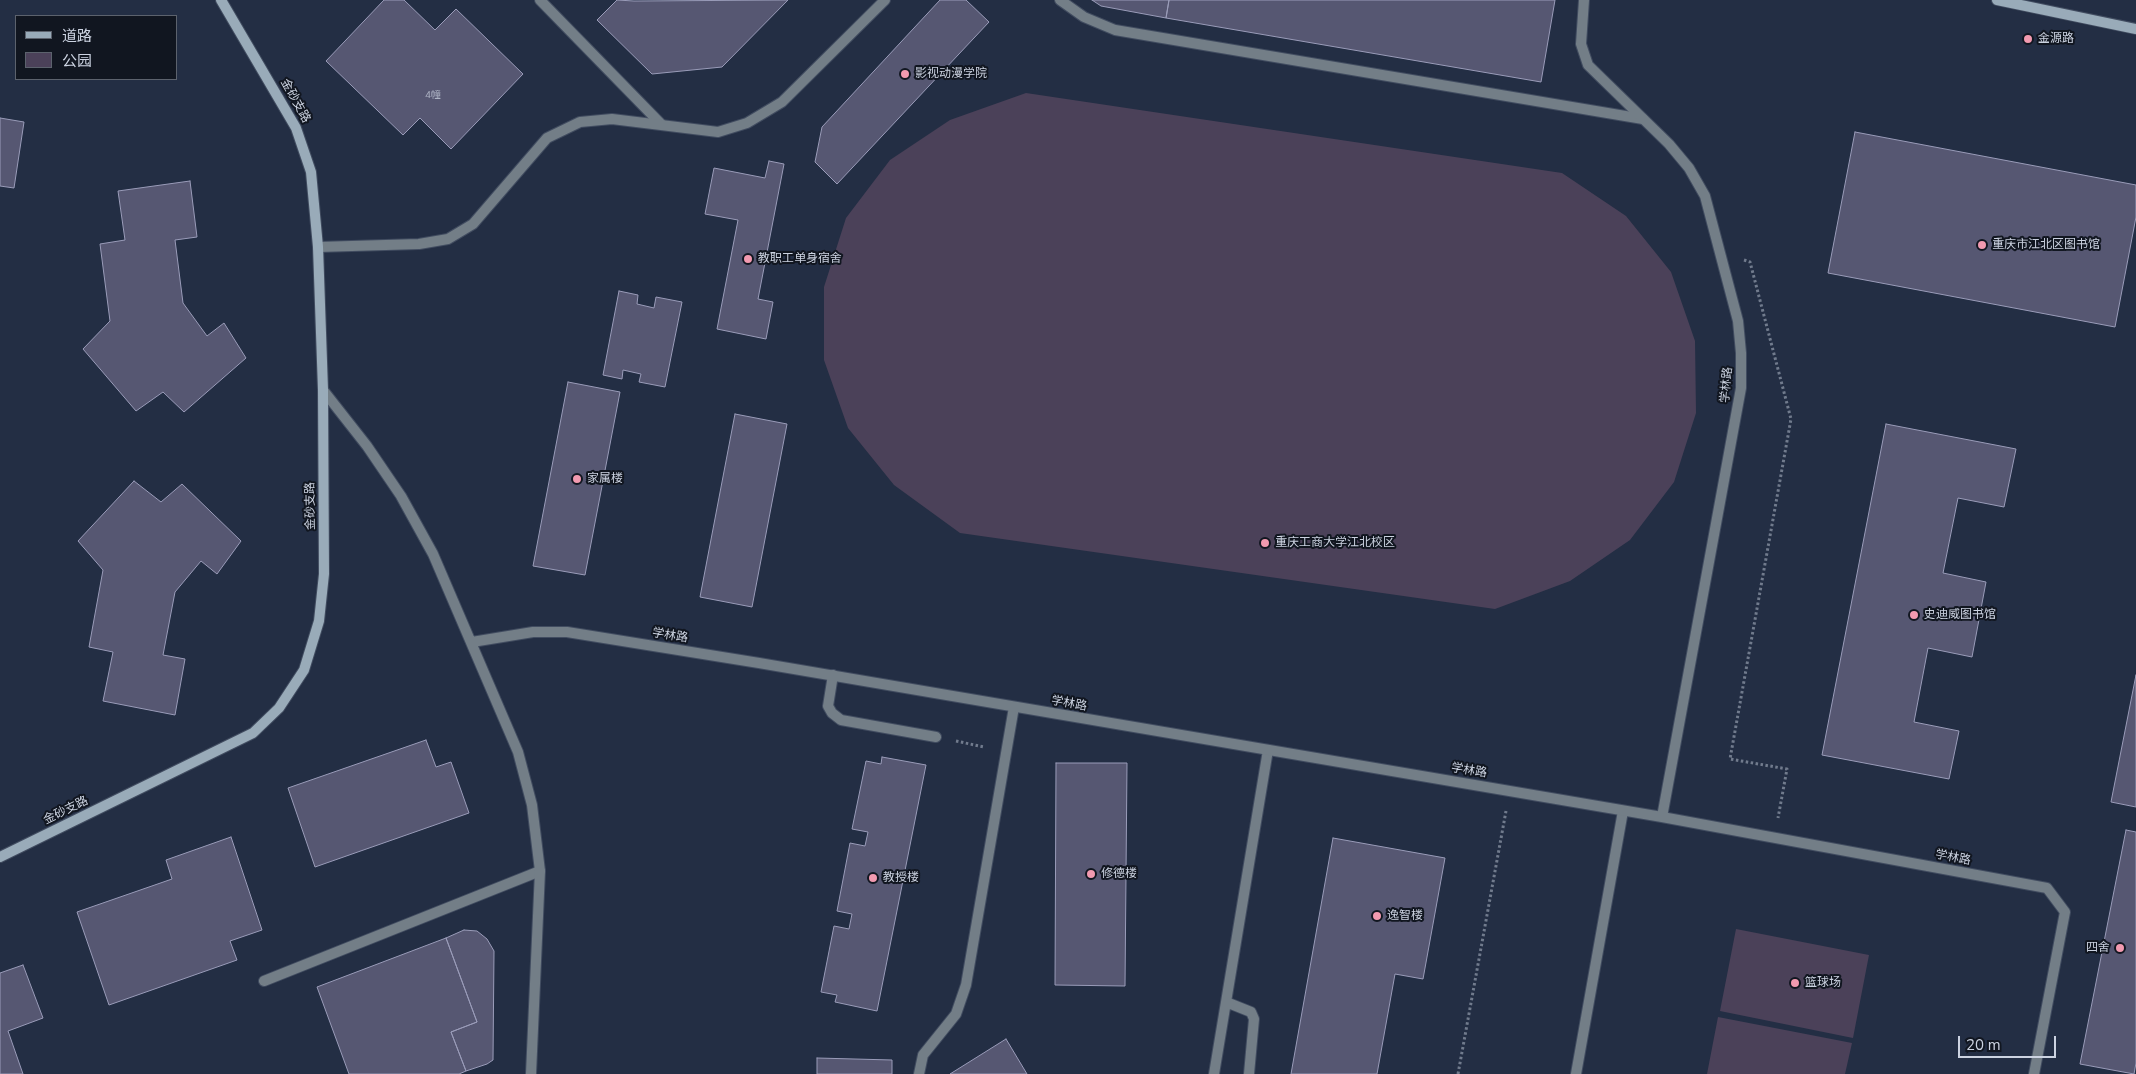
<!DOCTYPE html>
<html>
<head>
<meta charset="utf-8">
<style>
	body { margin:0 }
	#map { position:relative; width:2136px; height:1074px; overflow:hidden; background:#232e44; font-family:"Nunito Sans","Noto Sans SC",sans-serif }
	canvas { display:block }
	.legend { position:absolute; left:15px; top:15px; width:162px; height:65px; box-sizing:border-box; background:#111620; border:1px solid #5c626d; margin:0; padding:6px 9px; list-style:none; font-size:15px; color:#ccd3e1 }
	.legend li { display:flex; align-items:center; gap:10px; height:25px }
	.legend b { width:25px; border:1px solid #5c626d }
	.scale { position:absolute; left:1958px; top:1036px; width:98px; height:22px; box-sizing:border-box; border:2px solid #ccd3e1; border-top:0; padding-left:6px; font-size:15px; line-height:18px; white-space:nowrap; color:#ccd3e1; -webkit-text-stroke:4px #111620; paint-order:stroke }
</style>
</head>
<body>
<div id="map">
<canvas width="2136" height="1074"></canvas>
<ul class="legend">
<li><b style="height:6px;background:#99abb9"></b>道路</li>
<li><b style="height:14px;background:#4b4159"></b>公园</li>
</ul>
<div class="scale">20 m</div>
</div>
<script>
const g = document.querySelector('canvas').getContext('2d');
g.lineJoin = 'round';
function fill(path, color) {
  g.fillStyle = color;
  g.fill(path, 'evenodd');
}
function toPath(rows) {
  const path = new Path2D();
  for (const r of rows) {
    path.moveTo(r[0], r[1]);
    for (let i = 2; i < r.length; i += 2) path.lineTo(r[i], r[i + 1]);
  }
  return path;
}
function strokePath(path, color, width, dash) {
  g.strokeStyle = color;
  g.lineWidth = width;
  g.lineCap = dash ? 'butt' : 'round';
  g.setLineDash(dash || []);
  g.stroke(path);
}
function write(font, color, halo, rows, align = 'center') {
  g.font = font + ' "Nunito Sans","Noto Sans SC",sans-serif';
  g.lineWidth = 4;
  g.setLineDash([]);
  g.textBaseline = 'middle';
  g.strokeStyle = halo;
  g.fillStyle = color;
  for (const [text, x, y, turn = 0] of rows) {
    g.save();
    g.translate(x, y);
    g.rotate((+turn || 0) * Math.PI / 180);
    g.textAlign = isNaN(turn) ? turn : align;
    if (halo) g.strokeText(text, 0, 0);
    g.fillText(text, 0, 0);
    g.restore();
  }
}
fill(toPath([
	[1026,93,1562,173,1626,216,1671,272,1695,341,1696,413,1674,482,1630,540,1570,581,1495,609,960,533,894,485,848,428,824,360,824,287,846,218,890,160,950,120],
	[1736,929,1869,955,1853,1038,1720,1011],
	[1718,1017,1852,1043,1845,1074,1707,1074]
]), '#4b4159');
const building = toPath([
	[384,0,404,0,435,30,456,9,523,74,451,149,420,118,403,135,326,61,384,0],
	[617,0,634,1,788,0,722,67,652,74,597,20,617,0],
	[940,0,966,0,989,22,837,184,815,162,822,127,940,0],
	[1092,0,1169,0,1166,18,1101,6,1092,0],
	[1169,0,1555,0,1541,82,1166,18,1169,0],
	[0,118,24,122,14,188,0,186,0,118],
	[1855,132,2136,185,2136,217,2115,327,1828,273,1855,132],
	[769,161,784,164,758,299,773,302,766,339,717,329,738,220,705,214,714,168,765,178,769,161],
	[190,181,197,237,175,240,183,303,207,336,224,323,246,358,184,412,163,392,136,411,83,349,110,321,100,244,125,240,118,191,190,181],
	[619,291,638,295,637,304,654,308,656,297,682,302,665,387,639,382,641,374,623,370,622,379,603,375,619,291],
	[568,382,620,392,585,575,533,566,568,382],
	[735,414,787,424,752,607,700,597,735,414],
	[1886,424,2016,449,2004,507,1958,498,1943,573,1986,582,1972,657,1928,648,1914,722,1959,731,1949,779,1822,755,1886,424],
	[134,481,161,502,182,484,241,541,217,574,201,561,175,592,163,655,185,659,175,715,103,701,113,652,89,647,103,570,78,541,134,481],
	[2136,675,2136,807,2111,802,2136,675],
	[426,740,436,767,451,762,469,813,315,867,288,788,426,740],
	[882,757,926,765,877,1011,835,1002,837,995,821,992,834,926,849,929,852,914,837,911,850,843,865,846,868,832,852,829,866,761,881,764,882,757],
	[1056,763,1127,763,1125,986,1055,985,1056,763],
	[2126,830,2136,832,2136,1063,2134,1074,2080,1064,2126,830],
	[231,837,262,930,230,941,237,960,109,1005,77,912,172,879,166,860,231,837],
	[1333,838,1445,858,1423,979,1395,974,1377,1074,1291,1074,1333,838],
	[464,930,477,931,487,939,494,951,493,1060,487,1064,466,1071,451,1032,477,1022,446,938,464,930],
	[446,938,477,1022,451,1032,466,1071,459,1074,349,1074,317,987,446,938],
	[23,965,43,1018,8,1031,23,1074,0,1074,0,973,23,965],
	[1006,1039,1027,1074,950,1074,1006,1039],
	[817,1058,892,1060,892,1074,817,1074,817,1058]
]);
fill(building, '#565772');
strokePath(building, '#9a9cb9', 1);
const lane = toPath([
	[540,0,661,124],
	[1060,0,1084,17,1115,30,1643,119],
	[833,675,828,706,832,713,841,720,936,737],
	[264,981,540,871],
	[1226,1002,1251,1012,1254,1019,1249,1074],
	[919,1074,923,1055,956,1014,966,985,1014,707],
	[1214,1074,1268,750],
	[1576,1074,1623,811]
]);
const street = toPath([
	[318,247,419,244,448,239,473,224,547,138,580,122,612,119,718,132,747,123,782,102,885,0],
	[323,390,367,446,401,496,433,554,518,752,532,805,540,871,531,1074],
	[472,642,533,632,567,632,759,663,1662,817,1741,388,1741,353,1738,321,1705,196,1689,168,1669,144,1588,65,1581,44,1584,0],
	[1662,817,2047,888,2065,912,2034,1074]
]);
const secondary = toPath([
	[1997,0,2136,29],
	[0,857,253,733,279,708,304,670,319,621,324,574,323,390,318,247,311,172,296,128,221,0]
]);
strokePath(lane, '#414c60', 12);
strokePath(street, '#414c60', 12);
strokePath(secondary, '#414c60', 12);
strokePath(toPath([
	[1744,260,1750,262,1791,419,1730,759,1787,769,1778,818],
	[956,741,984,747],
	[1458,1074,1506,811]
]), '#717b8d', 3, [2.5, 2.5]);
strokePath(lane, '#737e87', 10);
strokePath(street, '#737e87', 10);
strokePath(secondary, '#99abb9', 10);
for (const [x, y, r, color] of [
	[2028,39,5,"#f29ab0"],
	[905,74,5,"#f29ab0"],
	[1982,245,5,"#f29ab0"],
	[748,259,5,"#f29ab0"],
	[577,479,5,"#f29ab0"],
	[1265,543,5,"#f29ab0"],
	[1914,615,5,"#f29ab0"],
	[1091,874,5,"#f29ab0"],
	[873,878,5,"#f29ab0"],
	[1377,916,5,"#f29ab0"],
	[2120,948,5,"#f29ab0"],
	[1795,983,5,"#f29ab0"]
]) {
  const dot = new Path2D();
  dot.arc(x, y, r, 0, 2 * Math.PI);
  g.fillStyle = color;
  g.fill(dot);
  strokePath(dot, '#111620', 2);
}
write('10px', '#aeb4c5', null, [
	["4幢",433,96]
]);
write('12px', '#ccd3e1', '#111620', [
	["金源路",2038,39],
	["影视动漫学院",915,74],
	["重庆市江北区图书馆",1992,245],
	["教职工单身宿舍",758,259],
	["家属楼",587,479],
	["重庆工商大学江北校区",1275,543],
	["史迪威图书馆",1924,615],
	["修德楼",1101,874],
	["教授楼",883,878],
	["逸智楼",1387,916],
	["四舍",2110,948,"right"],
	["篮球场",1805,983]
], 'left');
write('12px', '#ccd3e1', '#111620', [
	["金砂支路",295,101,61],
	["学林路",1727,385,-85],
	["金砂支路",311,506,-91],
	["学林路",670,636,9],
	["学林路",1069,704,10],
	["学林路",1469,771,9],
	["金砂支路",66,811,-26],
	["学林路",1953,858,11]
]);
</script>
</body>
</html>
